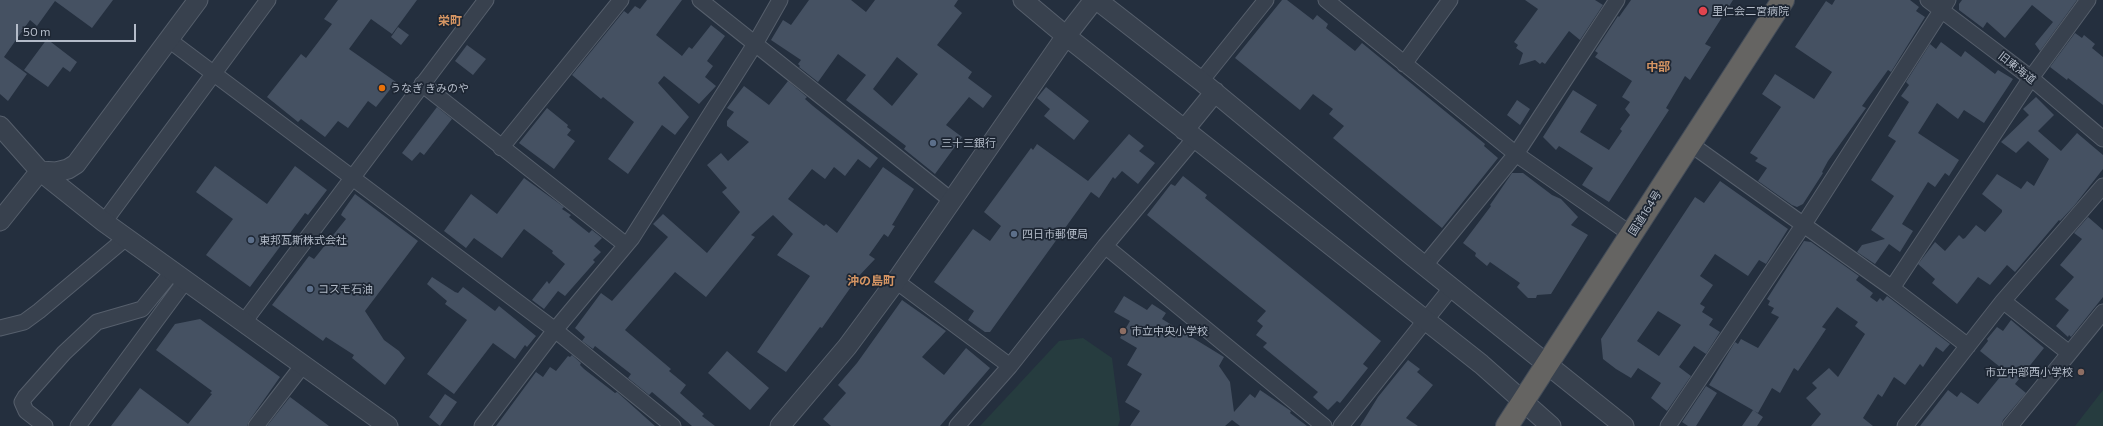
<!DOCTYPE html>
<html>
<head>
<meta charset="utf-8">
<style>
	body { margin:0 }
	#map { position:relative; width:2103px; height:426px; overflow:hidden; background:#242f3e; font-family:Commissioner,sans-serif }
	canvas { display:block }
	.scale { position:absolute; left:16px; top:24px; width:120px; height:18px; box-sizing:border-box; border:2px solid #b4bcc9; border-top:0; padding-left:5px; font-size:12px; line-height:14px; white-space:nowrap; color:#b4bcc9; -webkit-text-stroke:3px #1d2633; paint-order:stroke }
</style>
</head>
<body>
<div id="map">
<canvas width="2103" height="426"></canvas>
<div class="scale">50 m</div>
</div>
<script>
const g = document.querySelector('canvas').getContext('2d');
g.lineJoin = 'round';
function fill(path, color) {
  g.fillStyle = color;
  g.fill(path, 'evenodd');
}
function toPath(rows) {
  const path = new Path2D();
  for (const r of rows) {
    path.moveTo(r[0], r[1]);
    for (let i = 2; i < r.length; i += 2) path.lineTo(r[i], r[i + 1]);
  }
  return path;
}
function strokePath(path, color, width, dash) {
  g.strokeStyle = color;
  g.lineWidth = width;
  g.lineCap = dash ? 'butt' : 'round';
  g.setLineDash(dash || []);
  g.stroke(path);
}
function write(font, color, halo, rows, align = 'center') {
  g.font = font + ' Commissioner,"Noto Sans JP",sans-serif';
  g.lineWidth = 3.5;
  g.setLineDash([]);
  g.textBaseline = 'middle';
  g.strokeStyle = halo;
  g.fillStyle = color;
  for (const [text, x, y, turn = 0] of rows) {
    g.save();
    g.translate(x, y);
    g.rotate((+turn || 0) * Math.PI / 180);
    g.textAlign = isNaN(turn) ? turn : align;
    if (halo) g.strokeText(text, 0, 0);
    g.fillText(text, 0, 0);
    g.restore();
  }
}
fill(toPath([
	[1083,338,1112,358,1120,420,1118,426,980,426,1059,341],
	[2103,390,2103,426,2075,426]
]), '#263c3f');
fill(toPath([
	[0,0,113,0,92,28,55,1,37,26,30,20,4,57,27,74,8,101,0,94],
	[338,0,417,0,392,34,371,19,349,49,396,82,376,107,368,101,348,128,338,121,325,137,301,119,298,122,267,97,301,54,306,58,332,24,324,19],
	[647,0,682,0,656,35,682,56,689,47,692,49,711,25,725,36,707,61,713,66,705,77,716,86,699,104,664,76,658,83,689,117,675,135,662,125,628,174,608,159,634,122,603,97,601,99,572,75,624,11,628,14,635,6,640,9],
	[809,0,851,0,866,12,875,0,958,0,954,6,962,13,937,45,972,72,968,78,992,96,983,108,969,97,946,125,962,137,935,174,904,149,906,146,846,100,866,75,838,54,818,82,799,67,800,66,798,64,801,60,771,40,783,20,791,25],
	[897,57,918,74,892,106,873,89],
	[1282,0,1287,0,1313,20,1317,15,1328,24,1326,28,1355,51,1362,43,1485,144,1484,146,1498,158,1442,228,1333,138,1344,126,1329,114,1333,109,1313,94,1300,110,1235,58],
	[1525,0,1595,0,1603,5,1580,40,1569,31,1545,64,1542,62,1540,64,1535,60,1519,65,1523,53,1516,48,1518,45,1514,42,1538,9],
	[1631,0,1733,0,1705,44,1711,47,1690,80,1685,76,1666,108,1669,110,1609,202,1582,185,1593,168,1559,146,1556,150,1543,137,1573,90,1597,105,1580,132,1609,150,1622,131,1620,129,1630,115,1625,109,1630,102,1622,97,1632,81,1595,57,1598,53,1595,51,1618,16,1619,17],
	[1835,0,1910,0,1919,7,1916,11,1925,17,1891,72,1888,70,1862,106,1866,108,1828,161,1822,172,1823,173,1803,204,1797,207,1792,205,1758,181,1767,168,1755,161,1758,158,1750,153,1781,107,1762,94,1775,74,1814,99,1832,72,1795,47,1826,1,1832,5],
	[1962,0,2077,0,2040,51,2035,44,2053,22,2032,5,2005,38,1987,22,1983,28,1959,10,1959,4],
	[398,27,409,35,401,45,391,37],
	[2075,33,2082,38,2084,35,2095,44,2092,48,2103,57,2103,105,2068,78,2067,80,2050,67],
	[47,39,77,62,70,72,63,67,48,87,24,70],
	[1941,42,1961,57,1965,51,1995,74,1998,70,2013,79,1984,123,1964,110,1958,119,1937,103,1918,133,1959,160,1949,176,1945,173,1935,187,1928,182,1902,224,1913,231,1900,252,1889,244,1875,264,1857,252,1862,245,1885,239,1871,230,1894,196,1871,180,1896,141,1888,136,1909,102,1901,96,1909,85,1906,82,1930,44,1936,49],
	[467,45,486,59,473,75,455,61],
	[788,81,807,97,805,99,813,106,878,158,870,168,858,159,845,176,834,167,825,179,812,169,788,199,824,226,826,224,837,233,883,167,914,189,892,225,895,226,888,237,884,234,869,255,875,259,858,277,822,328,820,327,786,372,757,352,810,276,777,255,793,234,773,215,751,235,755,237,706,297,675,272,625,330,671,369,669,371,686,385,680,393,704,414,702,416,715,426,692,426,652,392,649,395,628,378,631,374,595,346,593,349,582,341,585,337,575,328,601,293,612,301,668,237,653,224,663,214,707,253,740,212,722,192,727,188,707,165,721,153,728,161,749,142,727,126,727,121,734,112,727,108,744,86,769,105],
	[1046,87,1089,121,1074,140,1044,116,1050,109,1037,98],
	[2036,97,2054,115,2038,131,2061,151,2077,133,2103,155,2103,169,2074,206,2060,221,2059,220,2015,272,2007,265,1990,285,1978,277,1957,304,1932,283,1935,279,1918,264,1935,242,1945,251,1959,235,1963,239,1965,238,1976,225,1985,232,2002,212,2002,210,1982,194,1997,174,2018,187,2021,189,2027,181,2034,186,2049,159,2028,141,2016,153,2001,142,2029,115,2023,109],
	[1517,100,1530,109,1520,125,1507,115],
	[437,107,452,119,424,155,420,152,412,161,402,153],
	[547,108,568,125,567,127,571,130,567,135,575,141,554,169,519,143],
	[1129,134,1144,146,1139,151,1155,163,1138,184,1122,171,1115,179,1113,177,1099,198,1091,192,990,332,985,332,968,320,974,311,934,282,973,229,990,241,1001,226,984,212,1031,148,1033,150,1037,144,1088,181],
	[215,166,267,204,295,166,327,190,308,215,305,213,250,287,206,255,233,219,196,192],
	[1512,173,1523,173,1552,195,1561,199,1578,217,1571,225,1588,235,1551,294,1537,295,1536,298,1528,298,1517,287,1520,283,1490,262,1487,266,1475,256,1476,253,1463,243,1491,206,1490,205],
	[1183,176,1207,195,1205,198,1381,341,1363,364,1368,368,1340,403,1337,401,1328,410,1313,397,1318,392,1263,347,1267,343,1256,335,1263,326,1257,321,1266,311,1147,215,1171,184,1175,186],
	[524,178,564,207,562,209,571,215,569,217,589,233,592,230,602,238,594,246,601,252,593,260,595,262,565,296,558,291,544,309,532,300,547,281,549,284,565,264,552,253,553,251,524,229,502,258,474,238,466,248,444,231,471,194,497,214],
	[1720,181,1788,229,1766,264,1759,260,1748,276,1715,254,1700,276,1713,285,1700,304,1705,307,1702,312,1713,319,1709,325,1720,332,1706,354,1694,346,1679,367,1691,376,1667,411,1651,398,1661,383,1638,368,1631,378,1616,369,1603,359,1601,339,1695,197,1704,203],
	[1658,311,1681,325,1659,356,1637,341],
	[355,194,418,241,365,311,384,340,399,351,405,358,385,385,352,358,354,355,326,337,323,341,272,305,309,256,314,259,346,219,341,215,343,211],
	[2088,217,2103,230,2103,297,2071,337,2069,335,2068,337,2056,326,2069,310,2055,299,2074,277,2060,265,2082,239,2074,233],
	[1804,241,1811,242,1859,276,1856,280,1873,293,1870,297,1877,302,1880,298,1883,301,1887,296,1950,344,1943,352,1936,347,1923,367,1920,364,1905,385,1894,377,1882,397,1878,394,1863,418,1873,426,1811,426,1821,414,1806,398,1817,388,1812,383,1829,368,1838,377,1865,334,1855,326,1858,322,1837,307,1822,327,1826,329,1798,371,1794,368,1780,393,1772,388,1758,413,1709,385,1735,342,1738,344,1741,339,1758,348,1779,317,1771,313,1774,308,1768,305,1770,301,1767,299],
	[432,277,455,292,458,293,463,287,495,311,499,306,536,336,527,347,525,345,515,359,493,343,454,394,427,374,467,320,445,304,447,301,427,284],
	[1124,296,1147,310,1152,304,1166,313,1162,319,1224,357,1219,366,1230,382,1234,412,1250,394,1255,398,1260,390,1291,411,1290,413,1307,426,1240,426,1232,420,1225,426,1130,426,1140,411,1125,402,1142,374,1127,365,1137,348,1120,338,1130,321,1114,312],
	[902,300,946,331,922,357,944,375,966,348,990,368,940,426,831,426,823,419,846,393,838,385,857,363],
	[200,319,280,377,249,421,247,426,111,426,140,388,188,424,212,394,210,393,212,391,156,350,175,324],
	[2011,320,2044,348,2015,384,2026,393,2003,420,2001,426,1920,426,1948,390,1957,397,1961,392,1978,404,2005,371,1980,351,1988,341,1987,339,1997,327,2003,331],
	[727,351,769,388,750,410,708,373],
	[572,355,581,363,580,365,584,369,615,393,617,392,655,426,496,426,536,372,543,377,550,367,556,371,568,356,570,357],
	[1408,360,1420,369,1417,372,1433,385,1406,418,1418,426,1360,426,1378,397],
	[1706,386,1717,393,1696,426,1688,426,1682,422],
	[445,394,457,402,440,426,429,417],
	[290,397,329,426,267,426],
	[1753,410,1763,417,1757,426,1742,426]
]), '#455162');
const minor = toPath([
	[700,0,951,200],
	[1326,0,1516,154,1632,235],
	[1928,0,2031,78,2103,139],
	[169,40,555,330,673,426],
	[1404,64,1450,0],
	[1201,81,1266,0],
	[422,84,626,245],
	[1689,143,1892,288,1968,346],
	[501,148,621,0],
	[104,222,268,0],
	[1105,246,1324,426],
	[1425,265,1516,154,1617,0],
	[896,281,1010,366],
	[1892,288,2031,78,2088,0],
	[2003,301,2069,353],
	[244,322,486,0],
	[0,328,24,322,39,311,126,238],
	[45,426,26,411,22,402,25,397,64,353,97,322,142,309,173,271],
	[78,426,186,280],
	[256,426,303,365],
	[482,426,555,330,632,238,755,44,780,0],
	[957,426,1010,366,1105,246,1195,138],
	[1341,426,1452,287],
	[1668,426,1804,224,1948,0],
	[1905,426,2003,301,2103,186],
	[2010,426,2103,312]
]);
const tertiary = toPath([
	[1023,0,1066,36,1481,364,1551,426],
	[1097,0,1201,81,1411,255,1624,426],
	[0,126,40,171,104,222,388,426],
	[1184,130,1215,92],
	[40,171,56,172,68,169,76,164,198,0],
	[0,221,40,171],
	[780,426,847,347,896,281,1066,36,1094,0]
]);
const trunk = toPath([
	[1507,426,1783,0]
]);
strokePath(minor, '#565f6c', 17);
strokePath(tertiary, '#565f6c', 21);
strokePath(trunk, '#434c59', 24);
strokePath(minor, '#38414e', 15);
strokePath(tertiary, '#38414e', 19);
strokePath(trunk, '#656462', 22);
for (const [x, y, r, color] of [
	[1703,11,5,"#e0444e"],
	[382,88,4,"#e8710a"],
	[933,143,4,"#5c6f8a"],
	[1014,234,4,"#5c6f8a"],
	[251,240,4,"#5c6f8a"],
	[310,289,4,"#5c6f8a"],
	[1123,331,4,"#8d6e63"],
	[2081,372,4,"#8d6e63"]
]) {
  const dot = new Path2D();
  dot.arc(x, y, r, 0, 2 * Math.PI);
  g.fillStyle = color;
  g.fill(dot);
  strokePath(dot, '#1d2633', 1.5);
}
write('11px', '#b4bcc9', '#1d2633', [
	["里仁会二宮病院",1712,11],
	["うなぎ きみのや",390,88],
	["三十三銀行",941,143],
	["四日市郵便局",1022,234],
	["東邦瓦斯株式会社",259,240],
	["コスモ石油",318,289],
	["市立中央小学校",1131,331],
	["市立中部西小学校",2073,372,"right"]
], 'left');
write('11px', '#b4bcc9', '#1d2633', [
	["旧東海道",2017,68,38],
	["国道164号",1645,213,-58]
]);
write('bold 12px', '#d59563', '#1d2633', [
	["栄町",450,21],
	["中部",1658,67],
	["沖の島町",871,281]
]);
</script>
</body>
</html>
